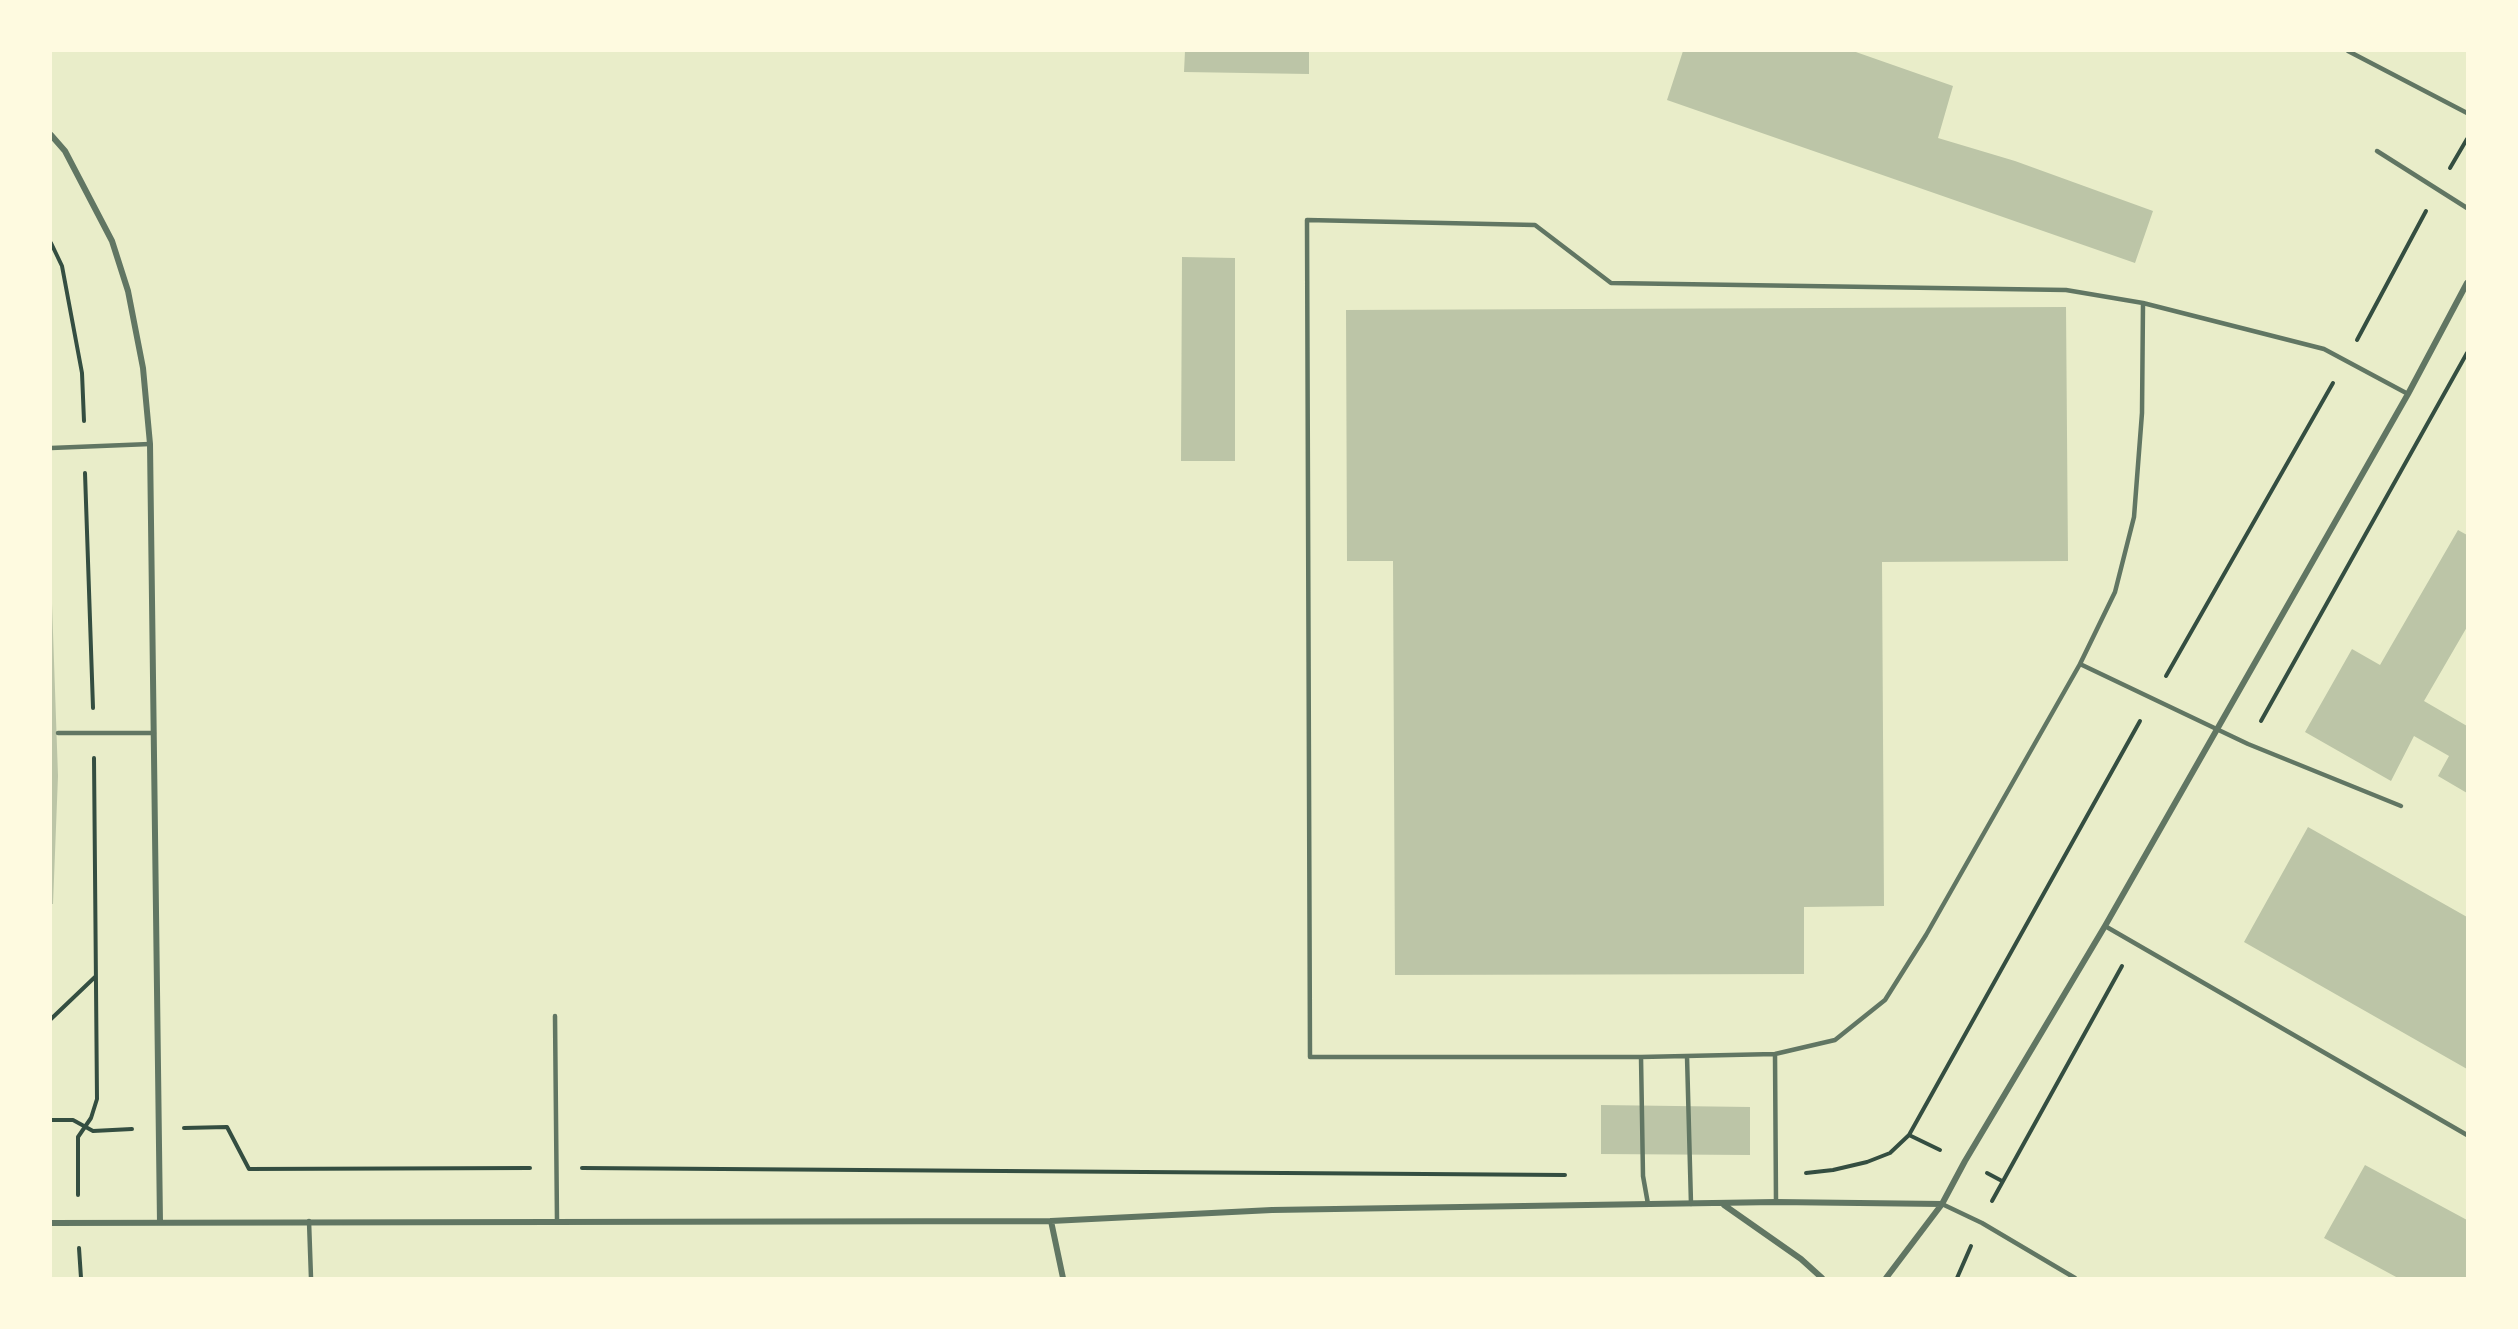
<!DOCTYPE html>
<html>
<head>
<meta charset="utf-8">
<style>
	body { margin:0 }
	#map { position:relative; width:2518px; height:1329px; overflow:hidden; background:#e9edc9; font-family:Inter,sans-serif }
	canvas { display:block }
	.frame { position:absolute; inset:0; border:52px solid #fefae0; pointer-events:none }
</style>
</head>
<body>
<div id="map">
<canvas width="2518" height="1329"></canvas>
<div class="frame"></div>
</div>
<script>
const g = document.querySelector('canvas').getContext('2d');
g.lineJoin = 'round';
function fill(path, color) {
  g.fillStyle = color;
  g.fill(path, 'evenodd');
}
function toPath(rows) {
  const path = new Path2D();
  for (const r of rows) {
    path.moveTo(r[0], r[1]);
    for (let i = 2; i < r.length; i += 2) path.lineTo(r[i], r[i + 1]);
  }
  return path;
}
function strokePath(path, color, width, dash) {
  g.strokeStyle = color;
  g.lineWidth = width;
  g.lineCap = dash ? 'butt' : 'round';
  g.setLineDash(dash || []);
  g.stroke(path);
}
fill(toPath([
	[1185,51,1309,51,1309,74,1184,72],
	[1683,51,1853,51,1953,86,1938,138,2015,161,2153,211,2135,263,1667,100],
	[1182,257,1235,258,1235,461,1181,461],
	[2066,307,2068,561,1882,562,1884,906,1804,907,1804,974,1395,975,1393,561,1347,561,1346,310],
	[2458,530,2467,535,2467,627,2424,701,2467,726,2467,793,2438,776,2449,756,2414,736,2391,781,2305,732,2352,649,2380,665],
	[51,575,58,776,53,904,51,904],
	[2308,827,2467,917,2467,1069,2244,942],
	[1601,1105,1750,1107,1750,1155,1601,1154],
	[2365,1165,2467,1220,2467,1278,2398,1278,2324,1238]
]), '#bcc5a7');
strokePath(toPath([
	[2450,168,2467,139],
	[51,243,62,266,82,373,84,421],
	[2357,340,2426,211],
	[85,473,93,708],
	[2166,676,2333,383],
	[2261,721,2467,353],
	[51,1019,95,977],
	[51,1120,73,1120,93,1131,132,1129],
	[184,1128,227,1127,249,1169,530,1168],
	[1909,1135,1940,1150],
	[582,1168,1565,1175],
	[1806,1173,1833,1170,1867,1162,1890,1153,1909,1135,2140,721],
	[1987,1173,2002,1181],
	[78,1195,78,1137,91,1118,97,1099,94,758],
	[1992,1201,2122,966],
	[79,1248,81,1278],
	[1957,1278,1971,1246]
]), '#344e41', 4);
strokePath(toPath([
	[2348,51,2467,113],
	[2377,151,2467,208],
	[1307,220,1535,225,1611,283,2066,290,2143,303,2142,413,2134,517,2115,592,2080,664,1926,935,1885,1000,1835,1040,1775,1054,1641,1057,1310,1057,1307,220],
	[2143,303,2324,349,2408,394],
	[51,448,150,444],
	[2080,664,2248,744,2401,806],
	[58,733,154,733],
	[2105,926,2467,1135],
	[555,1016,557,1221],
	[1775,1054,1776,1202],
	[1687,1056,1691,1204],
	[1641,1057,1643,1176,1648,1204],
	[1942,1204,1982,1223,2075,1278],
	[309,1221,311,1278]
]), '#617663', 4.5);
strokePath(toPath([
	[51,135,65,151,112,241,128,291,143,368,150,444,160,1223],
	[1724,1205,1801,1259,1822,1278],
	[1051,1221,1063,1278],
	[51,1223,1051,1221,1272,1210,1776,1202,1942,1204],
	[1886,1278,1942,1204,1965,1161,2105,926,2408,394,2467,283]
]), '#617663', 6);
</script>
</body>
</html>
